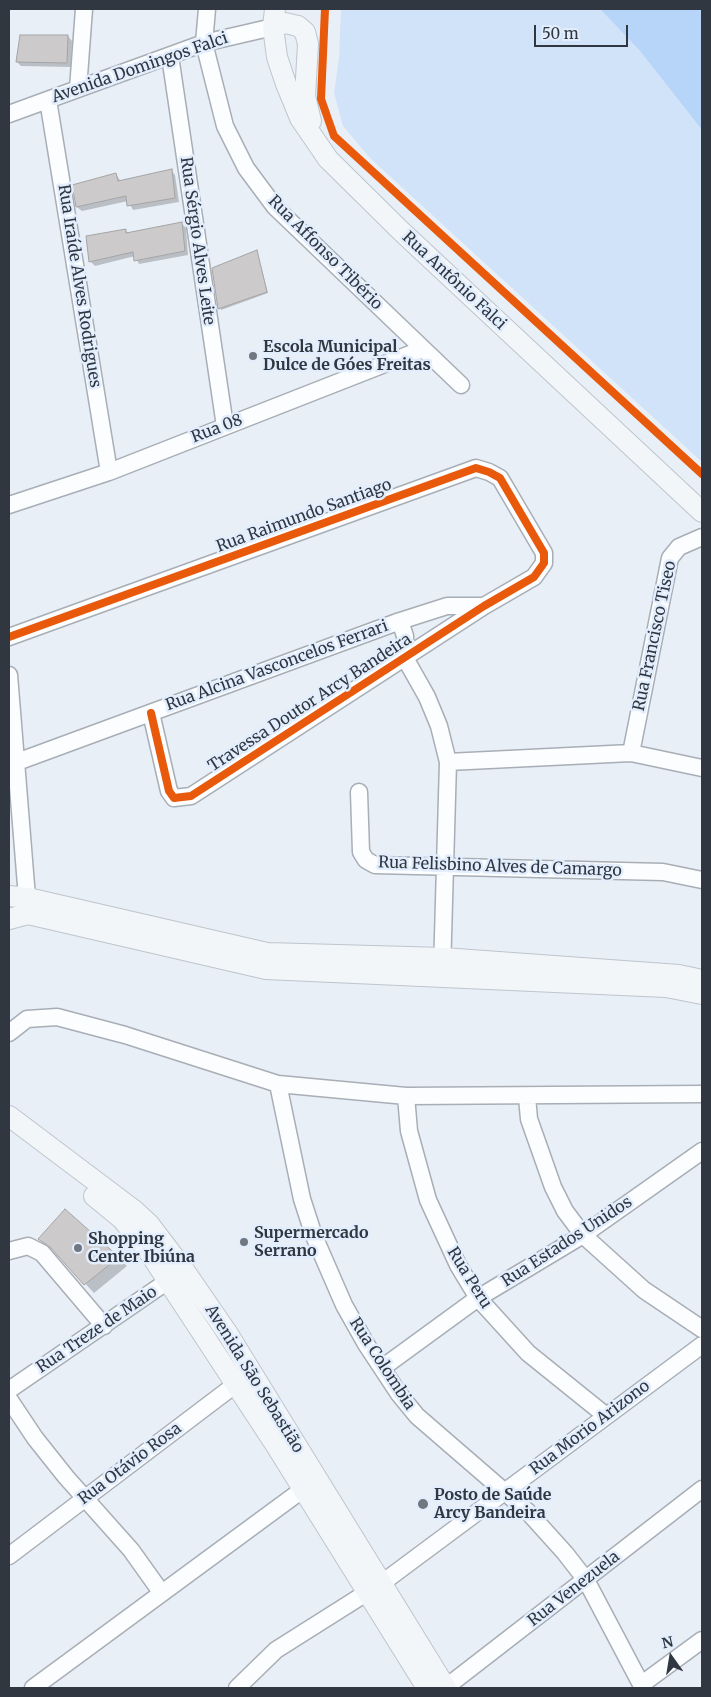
<!DOCTYPE html>
<html>
<head>
<meta charset="utf-8">
<style>
	body { margin:0 }
	#map { position:relative; width:711px; height:1697px; overflow:hidden; background:#e8eff7; font-family:Merriweather,serif }
	canvas { display:block }
	.frame { position:absolute; inset:0; border:10px solid #303741; pointer-events:none }
	.north { position:absolute; left:646px; top:1632px; width:50px; height:50px; -webkit-text-stroke:4px #e2eefd; paint-order:stroke; rotate:347deg; font-size:14px; font-weight:700; line-height:20px; text-align:center; color:#303741 }
	.north::after { content:''; display:block; margin:auto; width:18px; height:22px; background:#303741; clip-path:polygon(50% 0,100% 100%,50% 72%,0 100%) }
	.scale { position:absolute; left:534px; top:25px; width:94px; height:22px; box-sizing:border-box; border:2px solid #303741; border-top:0; padding-left:6px; font-size:15px; line-height:18px; white-space:nowrap; color:#303741; -webkit-text-stroke:4px #e2eefd; paint-order:stroke }
</style>
</head>
<body>
<div id="map">
<canvas width="711" height="1697"></canvas>
<div class="frame"></div>
<div class="north">N</div>
<div class="scale">50 m</div>
</div>
<script>
const g = document.querySelector('canvas').getContext('2d');
g.lineJoin = 'round';
function fill(path, color) {
  g.fillStyle = color;
  g.fill(path, 'evenodd');
}
function toPath(rows) {
  const path = new Path2D();
  for (const r of rows) {
    path.moveTo(r[0], r[1]);
    for (let i = 2; i < r.length; i += 2) path.lineTo(r[i], r[i + 1]);
  }
  return path;
}
function strokePath(path, color, width, dash) {
  g.strokeStyle = color;
  g.lineWidth = width;
  g.lineCap = dash ? 'butt' : 'round';
  g.setLineDash(dash || []);
  g.stroke(path);
}
function write(font, color, halo, rows, align = 'center') {
  g.font = font + ' Merriweather,serif';
  g.lineWidth = 5;
  g.setLineDash([]);
  g.textBaseline = 'middle';
  g.strokeStyle = halo;
  g.fillStyle = color;
  for (const [text, x, y, turn = 0] of rows) {
    g.save();
    g.translate(x, y);
    g.rotate((+turn || 0) * Math.PI / 180);
    g.textAlign = isNaN(turn) ? turn : align;
    if (halo) g.strokeText(text, 0, 0);
    g.fillText(text, 0, 0);
    g.restore();
  }
}
fill(toPath([
	[341,9,600,9,640,51,702,130,702,462,370,158,343,126,334,93,339,58]
]), '#d1e3f9');
fill(toPath([
	[600,9,702,9,702,130,640,51]
]), '#b7d5f9');
fill(toPath([
	[68,36,72,41,71,67,21,66,17,62],
	[171,170,175,175,179,202,133,210,128,201,82,211,77,207,74,186,116,174,121,182],
	[182,224,186,228,188,255,139,264,135,256,95,266,91,262,126,231,128,233],
	[257,251,268,293,221,310,213,269],
	[40,1239,118,1258,127,1266,94,1293,58,1254]
]), '#0003');
const building = toPath([
	[20,35,68,35,67,63,16,62,20,35],
	[172,169,175,198,127,206,126,196,76,207,72,185,116,173,118,181,172,169],
	[182,222,185,251,134,261,133,252,89,262,86,236,126,229,126,233,182,222],
	[257,250,267,292,218,309,212,268,257,250],
	[65,1209,119,1257,84,1285,50,1247,38,1239,65,1209]
]);
fill(building, '#cccacb');
strokePath(building, '#a5a4a4', 1);
const minor = toPath([
	[207,9,204,43,225,126,246,168,275,207,461,385],
	[170,56,225,426],
	[78,89,84,9],
	[48,100,109,472],
	[9,114,204,43,273,27],
	[9,505,109,472,423,349],
	[400,621,405,636,405,658,427,697,439,726,448,762,442,971],
	[9,637,476,468,489,472,500,478,544,553,544,563,534,577,484,606,191,796,174,798,169,791,151,713],
	[9,675,28,910],
	[631,753,670,558,679,547,702,537],
	[17,762,400,621,447,606,484,606],
	[448,762,631,753,702,768],
	[359,792,361,852,366,860,375,865,663,872,702,880],
	[9,1033,27,1019,57,1017,125,1035,278,1084,406,1096,702,1094],
	[278,1084,302,1199,314,1236,344,1305,366,1344,399,1394,417,1416,528,1512,565,1553,586,1580,643,1688],
	[406,1096,409,1131,428,1200,458,1265,478,1298,528,1353,605,1415],
	[527,1097,529,1119,553,1187,565,1211,583,1235,644,1290,702,1329],
	[9,1251,28,1246,42,1253,104,1326],
	[382,1368,478,1298,583,1235,702,1151],
	[9,1390,178,1274],
	[9,1399,35,1438,66,1477,131,1550,161,1592],
	[9,1556,244,1378],
	[642,1684,702,1640],
	[33,1688,302,1490],
	[237,1688,276,1650,382,1583,702,1345],
	[445,1688,702,1489]
]);
const major = toPath([
	[275,9,273,27,277,57,286,84,300,118,328,159,401,231,702,512],
	[273,27,285,23,298,26,305,32,308,44,305,96,311,121],
	[9,896,28,898,267,953,443,958,679,975,702,980],
	[9,919,28,914,266,969,666,987,702,994],
	[9,1116,135,1211,149,1224,184,1270,228,1334,446,1688],
	[94,1196,122,1219,149,1252,275,1444,427,1688]
]);
strokePath(minor, '#a8aeb6', 19);
strokePath(major, '#bec5cd', 22);
strokePath(minor, '#fcfdfe', 16);
strokePath(major, '#f3f6f9', 20);
strokePath(toPath([
	[325,9,321,99,334,136,702,474],
	[9,637,476,468,489,472,500,478,544,553,544,563,534,577,484,606,191,796,174,798,169,791,151,713]
]), '#e8590c', 8);
for (const [x, y, r, color] of [
	[253,356,5,"#707781"],
	[244,1242,5,"#707781"],
	[78,1248,5,"#707781"],
	[423,1504,6,"#707781"]
]) {
  const dot = new Path2D();
  dot.arc(x, y, r, 0, 2 * Math.PI);
  g.fillStyle = color;
  g.fill(dot);
  strokePath(dot, '#e2eefd', 2);
}
write('16px', '#303741', '#e2eefd', [
	["Avenida Domingos Falci",140,68,-19],
	["Rua Sérgio Alves Leite",197,241,82],
	["Rua Affonso Tibério",325,253,45],
	["Rua Antônio Falci",454,281,43],
	["Rua Iraíde Alves Rodrigues",79,286,81],
	["Rua 08",217,429,-21],
	["Rua Raimundo Santiago",304,516,-20],
	["Rua Francisco Tiseo",655,636,-78],
	["Rua Alcina Vasconcelos Ferrari",277,666,-20],
	["Travessa Doutor Arcy Bandeira",310,703,-33],
	["Rua Felisbino Alves de Camargo",500,867,2],
	["Rua Estados Unidos",567,1242,-33],
	["Rua Peru",469,1278,58],
	["Rua Treze de Maio",97,1330,-34],
	["Rua Colombia",382,1364,57],
	["Avenida São Sebastião",254,1379,58],
	["Rua Morio Arizono",590,1428,-37],
	["Rua Otávio Rosa",130,1464,-37],
	["Rua Venezuela",574,1589,-38]
]);
write('bold 16px', '#303741', '#e2eefd', [
	["Escola Municipal",263,347],
	["Dulce de Góes Freitas",263,365],
	["Supermercado",254,1233],
	["Serrano",254,1251],
	["Shopping",88,1239],
	["Center Ibiúna",88,1257],
	["Posto de Saúde",434,1495],
	["Arcy Bandeira",434,1513]
], 'left');
</script>
</body>
</html>
